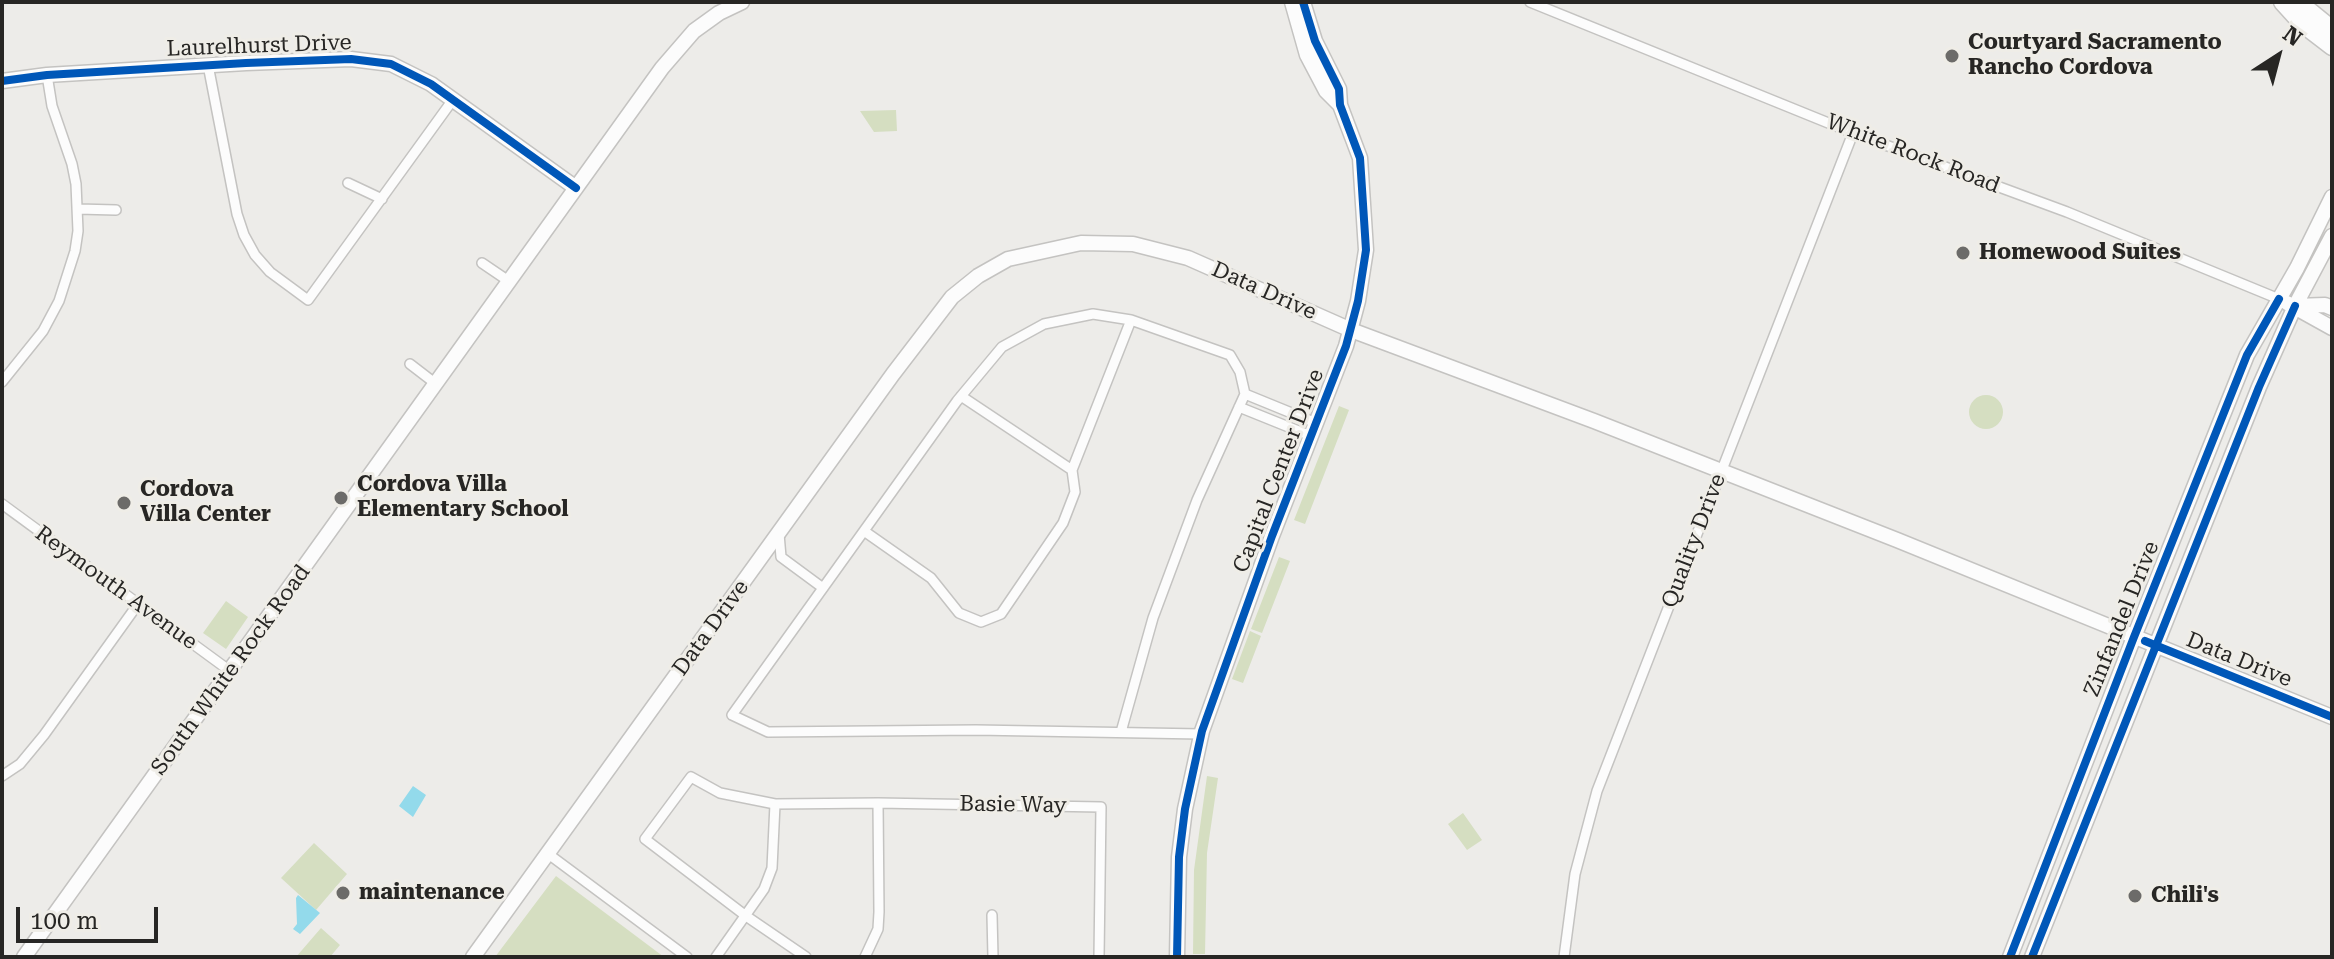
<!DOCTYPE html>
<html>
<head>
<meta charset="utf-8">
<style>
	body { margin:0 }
	#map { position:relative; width:2334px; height:959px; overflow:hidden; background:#edece9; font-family:"Roboto Serif",serif }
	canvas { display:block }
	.frame { position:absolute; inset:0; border:4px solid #272624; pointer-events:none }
	.north { position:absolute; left:2238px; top:16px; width:80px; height:80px; -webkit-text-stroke:6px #efede7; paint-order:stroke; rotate:36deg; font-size:22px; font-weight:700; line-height:32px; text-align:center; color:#272624 }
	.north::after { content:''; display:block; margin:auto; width:28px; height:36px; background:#272624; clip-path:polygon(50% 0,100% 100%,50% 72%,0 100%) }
	.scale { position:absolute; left:16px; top:907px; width:142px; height:36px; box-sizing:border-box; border:4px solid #272624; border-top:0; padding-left:10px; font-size:24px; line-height:28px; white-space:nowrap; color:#272624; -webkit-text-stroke:6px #efede7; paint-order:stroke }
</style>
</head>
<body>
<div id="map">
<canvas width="2334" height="959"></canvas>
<div class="frame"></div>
<div class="north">N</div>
<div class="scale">100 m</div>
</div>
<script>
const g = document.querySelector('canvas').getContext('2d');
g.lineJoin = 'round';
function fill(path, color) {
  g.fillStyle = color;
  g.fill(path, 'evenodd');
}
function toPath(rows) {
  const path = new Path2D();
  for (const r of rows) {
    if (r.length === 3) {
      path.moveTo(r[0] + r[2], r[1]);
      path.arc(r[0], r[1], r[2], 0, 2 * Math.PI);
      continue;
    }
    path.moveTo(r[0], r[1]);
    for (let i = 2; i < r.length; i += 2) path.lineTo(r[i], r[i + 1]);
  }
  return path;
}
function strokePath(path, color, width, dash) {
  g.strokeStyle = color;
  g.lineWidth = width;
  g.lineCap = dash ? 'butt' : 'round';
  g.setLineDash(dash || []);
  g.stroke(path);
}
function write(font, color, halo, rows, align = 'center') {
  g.font = font + ' "Roboto Serif",serif';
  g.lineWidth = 6;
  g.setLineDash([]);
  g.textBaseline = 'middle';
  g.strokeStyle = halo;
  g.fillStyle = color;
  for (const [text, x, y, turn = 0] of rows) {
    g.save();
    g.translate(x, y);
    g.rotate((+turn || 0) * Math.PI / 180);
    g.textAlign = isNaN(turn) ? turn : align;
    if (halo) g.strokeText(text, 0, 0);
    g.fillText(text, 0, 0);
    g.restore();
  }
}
fill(toPath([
	[896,110,897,131,874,132,860,111],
	[1986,412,17],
	[1339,406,1349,410,1305,524,1294,520],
	[1279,557,1290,561,1262,633,1251,629],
	[226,601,248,617,226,649,203,633],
	[1250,631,1261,636,1243,683,1232,679],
	[1207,776,1218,778,1207,853,1205,954,1193,954,1194,870],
	[1463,813,1482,840,1467,850,1448,824],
	[314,843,347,874,316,910,281,878],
	[556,876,664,957,495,957],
	[321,928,340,945,330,957,296,957]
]), '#d5dec1');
fill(toPath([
	[413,786,426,795,413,817,399,806],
	[298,895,320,913,300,934,293,929,297,924,296,898]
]), '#93daeb');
const street = toPath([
	[1530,2,1853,133,2067,212,2279,299],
	[208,65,237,214,244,235,255,255,270,272,308,300,452,101],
	[348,183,382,199],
	[78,209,116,210],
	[482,263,510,282],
	[410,364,436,384],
	[2,382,43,331,59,301,75,251,78,231,76,184,72,164,52,106,47,75],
	[1245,394,1316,423],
	[961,396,1072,470,1131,320],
	[1239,407,1311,436],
	[2,504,230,671],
	[864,531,931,578,959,613,981,622,1001,614,1063,523,1075,492,1072,470],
	[779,534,781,557,823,588],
	[1121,732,1153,618,1197,500,1245,394,1240,372,1230,355,1131,320,1093,314,1044,324,1002,347,957,401,732,715,768,732,976,730,1201,734],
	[2,776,20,764,44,735,138,604],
	[547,853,687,957],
	[992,915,993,957],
	[716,957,764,889,772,868,775,804],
	[806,957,746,916,645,839,691,777,720,793,775,804,878,803,1101,807,1099,957],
	[865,957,878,929,879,912,878,803],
	[1564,957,1575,874,1597,791,1853,133]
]);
const secondary = toPath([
	[1292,2,1307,55,1326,91,1340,105],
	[2,81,47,75,246,63,351,59,391,64,431,84,576,188],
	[2287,303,2332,328],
	[2295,306,2325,305,2332,308],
	[24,957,662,68,694,31,719,13,742,2],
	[473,957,893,374,952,297,978,276,1008,259,1081,243,1133,244,1188,258,1351,330,1594,421,1897,540,2332,717],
	[1177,957,1179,857,1185,809,1202,731,1272,536,1346,346,1358,301,1366,250,1360,158,1340,105,1339,89,1315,41,1303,2],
	[2010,957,2134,637,2247,355,2297,268,2332,197],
	[2032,957,2259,387,2295,306,2332,236]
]);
const highway = toPath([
	[2282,2,2302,24,2332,47],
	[2299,2,2332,29]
]);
strokePath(street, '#c4c3c1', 12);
strokePath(secondary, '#c4c3c1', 17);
strokePath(highway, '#c4c3c1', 19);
strokePath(street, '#fcfcfc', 9);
strokePath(secondary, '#fcfcfc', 14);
strokePath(highway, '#fcfcfc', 16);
strokePath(toPath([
	[2,81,47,75,246,63,351,59,391,64,431,84,576,188],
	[2145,641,2332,717],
	[1177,957,1179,857,1185,809,1202,731,1272,536,1346,346,1358,301,1366,250,1360,158,1340,105,1339,89,1315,41,1303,2],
	[2010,957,2134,637,2247,355,2279,299],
	[2032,957,2259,387,2295,306]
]), '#0057b8', 8);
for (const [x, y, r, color] of [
	[1952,56,8,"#6c6b69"],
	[1963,253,8,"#6c6b69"],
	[341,498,8,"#6c6b69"],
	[124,503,8,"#6c6b69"],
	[343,893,8,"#6c6b69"],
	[2135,896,8,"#6c6b69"]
]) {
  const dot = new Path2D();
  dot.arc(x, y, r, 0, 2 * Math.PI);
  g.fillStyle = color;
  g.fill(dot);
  strokePath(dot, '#efede7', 3);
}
write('bold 22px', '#272624', '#efede7', [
	["Courtyard Sacramento",1968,43],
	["Rancho Cordova",1968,68],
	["Homewood Suites",1979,253],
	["Cordova Villa",357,485],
	["Elementary School",357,510],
	["Cordova",140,490],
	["Villa Center",140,515],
	["maintenance",359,893],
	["Chili's",2151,896]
], 'left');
write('22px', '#272624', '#efede7', [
	["Laurelhurst Drive",259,46,-2],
	["White Rock Road",1913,154,21],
	["Data Drive",1264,291,24],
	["Capital Center Drive",1279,471,-69],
	["Quality Drive",1694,541,-69],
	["Reymouth Avenue",116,588,36],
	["Zinfandel Drive",2122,619,-68],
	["Data Drive",711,628,-54],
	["Data Drive",2239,660,22],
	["South White Rock Road",231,670,-54],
	["Basie Way",1013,805,1]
]);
</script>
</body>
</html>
